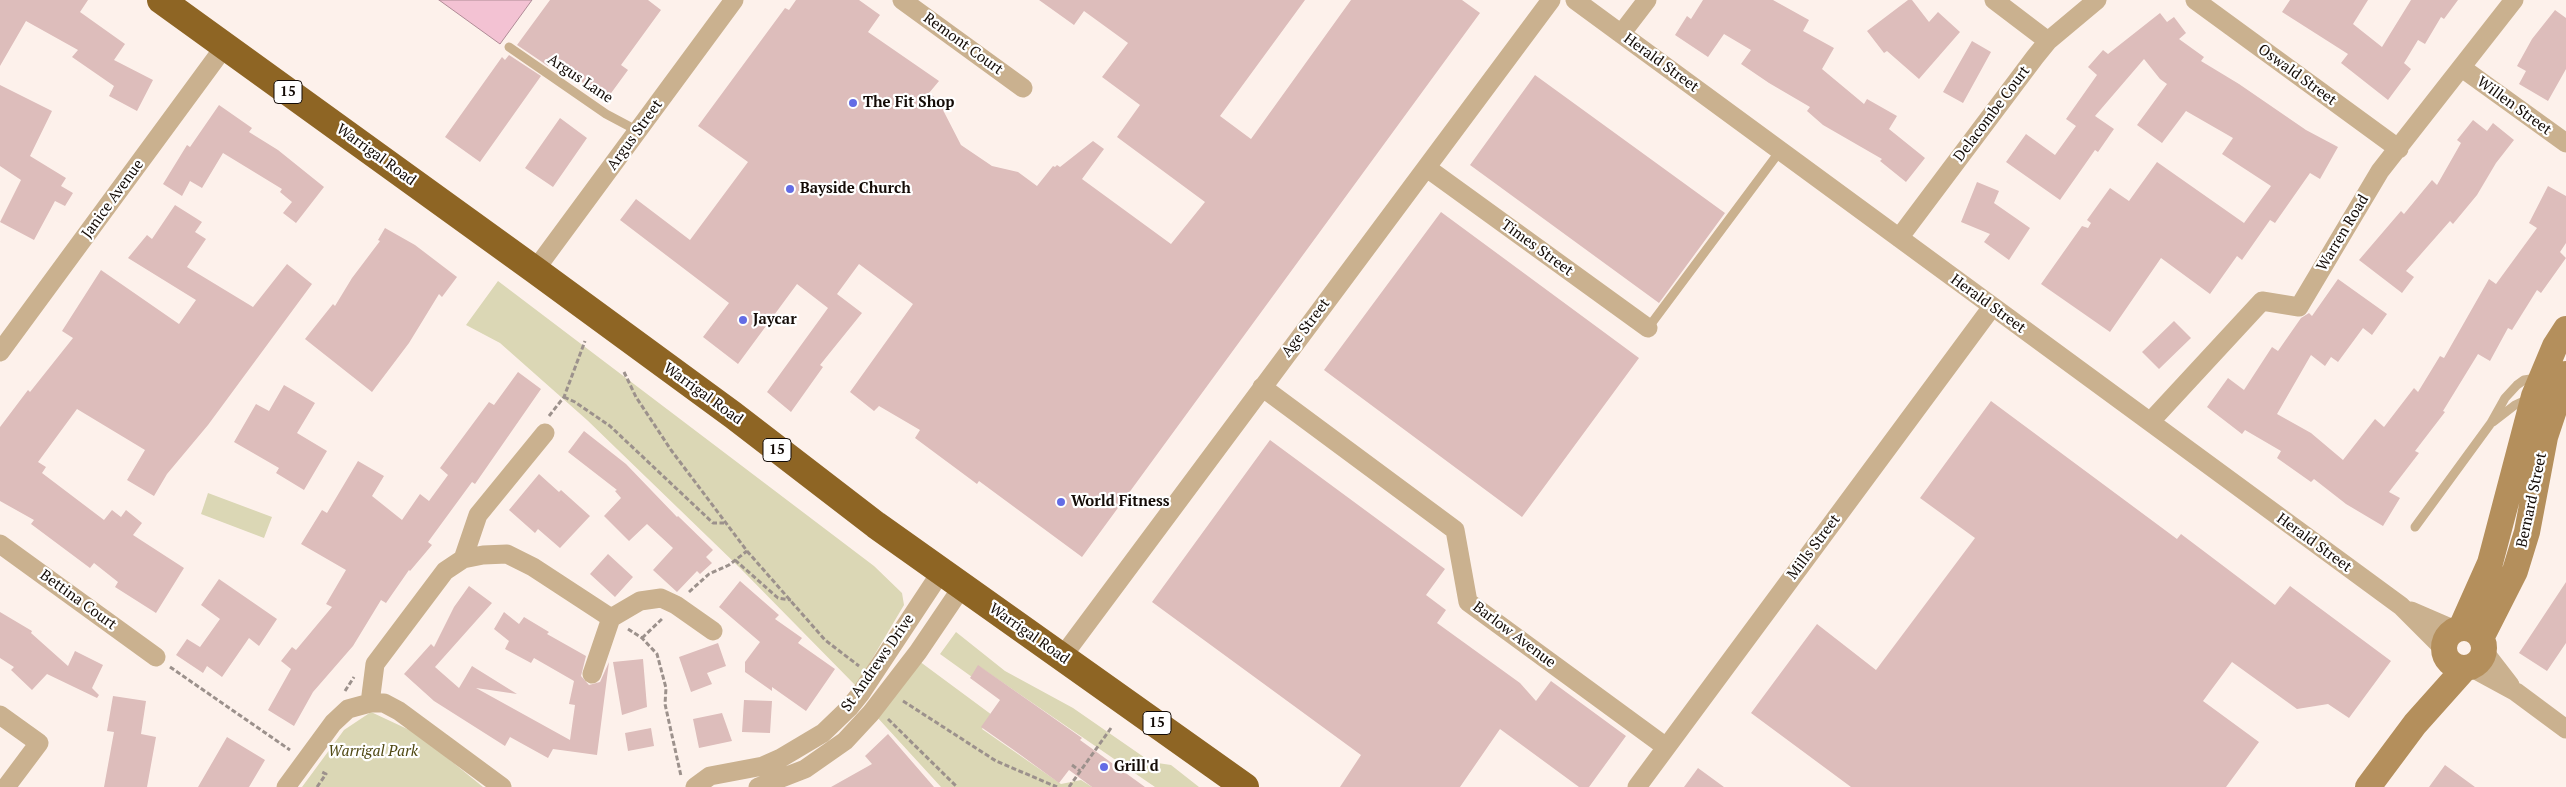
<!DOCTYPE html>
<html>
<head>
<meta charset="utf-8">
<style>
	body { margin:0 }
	canvas { display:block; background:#fdf1eb }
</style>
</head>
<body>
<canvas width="2566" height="787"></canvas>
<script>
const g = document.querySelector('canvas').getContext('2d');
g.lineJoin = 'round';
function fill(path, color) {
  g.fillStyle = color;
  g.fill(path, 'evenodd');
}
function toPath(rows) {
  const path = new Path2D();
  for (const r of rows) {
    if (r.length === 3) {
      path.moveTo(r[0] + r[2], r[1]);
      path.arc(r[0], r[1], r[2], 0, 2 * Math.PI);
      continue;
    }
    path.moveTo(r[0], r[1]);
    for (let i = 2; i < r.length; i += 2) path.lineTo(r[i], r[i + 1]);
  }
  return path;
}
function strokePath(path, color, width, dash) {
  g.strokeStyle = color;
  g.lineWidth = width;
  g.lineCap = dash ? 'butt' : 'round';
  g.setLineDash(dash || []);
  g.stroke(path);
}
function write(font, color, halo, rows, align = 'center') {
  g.font = font + ' "PT Serif",serif';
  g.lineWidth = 4.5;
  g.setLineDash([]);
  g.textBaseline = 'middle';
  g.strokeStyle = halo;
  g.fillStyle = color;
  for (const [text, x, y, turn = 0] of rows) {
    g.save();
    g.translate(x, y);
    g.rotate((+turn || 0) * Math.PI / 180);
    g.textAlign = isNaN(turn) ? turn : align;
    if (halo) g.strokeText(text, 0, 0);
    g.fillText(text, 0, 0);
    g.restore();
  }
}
fill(toPath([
	[498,281,874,566,902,593,904,605,856,686,739,567,587,420,500,343,466,325],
	[208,493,272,517,264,538,201,514],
	[956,632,1005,671,1073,708,1151,762,1171,765,1199,787,1155,787,980,667,972,677,940,654],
	[919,661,992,715,982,729,1061,784,1081,780,1092,787,941,787,876,716],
	[371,712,418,734,483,787,302,787,344,730]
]), '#dbd7b5');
const water = toPath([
	[439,0,532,0,500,44,439,0]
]);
fill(water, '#f3c2d3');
strokePath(water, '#b08b96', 1);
fill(toPath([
	[0,0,88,0,80,12,125,44,114,60,153,80,137,111,109,96,114,86,72,57,78,50,26,21,0,66],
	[550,0,648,0,661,10,621,65,628,70,606,100,552,60,548,66,517,45],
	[796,0,859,0,880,15,868,32,939,81,929,93,948,107,944,112,961,145,992,166,1018,172,1037,186,1053,166,1055,167,1057,165,1060,167,1093,141,1104,149,1082,179,1171,244,1205,202,1117,137,1140,105,1102,77,1128,43,1084,11,1074,25,1039,0,1305,0,1220,116,1251,139,1351,0,1462,0,1480,13,1082,557,979,481,977,484,915,438,920,430,879,406,874,411,850,392,913,304,859,264,837,294,862,313,820,365,823,367,791,412,767,392,828,308,797,284,738,364,703,337,729,303,620,220,636,199,690,240,748,162,698,126,785,8,789,10],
	[1703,0,1773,0,1809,20,1803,31,1834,48,1822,69,1864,104,1867,99,1897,116,1889,129,1925,158,1906,182,1880,161,1882,159,1823,125,1807,111,1810,107,1769,83,1741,64,1751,50,1724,34,1708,57,1675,35,1687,16,1691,19],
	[1908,0,1912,0,1929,22,1938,12,1960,32,1919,79,1887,51,1884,53,1867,31],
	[2290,0,2368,0,2353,24,2382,47,2411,0,2458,0,2444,19,2441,17,2425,44,2418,40,2404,63,2411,69,2388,100,2341,63,2348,54,2282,12],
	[2555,10,2566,18,2566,69,2548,101,2519,84,2526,71,2517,66,2532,39],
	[2160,13,2167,22,2174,17,2186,33,2179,39,2204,57,2201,61,2239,84,2306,130,2338,147,2320,179,2310,173,2275,223,2270,220,2242,260,2237,256,2210,294,2161,258,2110,332,2041,284,2082,226,2088,228,2091,223,2087,220,2110,188,2129,201,2157,162,2244,223,2271,186,2222,154,2233,138,2186,111,2162,143,2137,125,2167,84,2160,79,2144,59,2095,116,2114,129,2098,152,2095,150,2060,200,2006,162,2026,134,2055,155,2076,126,2066,119,2097,75,2088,67,2103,50,2108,54],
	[1972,41,1991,52,1963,103,1943,92],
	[509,55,541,76,480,162,445,137,502,57,505,60],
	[1535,75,1725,213,1659,303,1470,165],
	[0,85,52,111,30,156,66,178,61,186,73,193,65,206,55,201,34,240,0,222,21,180,0,166],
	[219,105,252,128,249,132,278,150,324,187,296,223,283,213,292,202,280,192,282,189,223,153,202,188,190,181,182,196,163,184,187,145,190,147],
	[560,118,587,138,553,187,525,168],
	[2473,120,2487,131,2493,123,2514,140,2496,163,2477,195,2453,224,2450,221,2406,271,2414,277,2402,293,2359,260,2401,211,2404,214,2432,180,2437,185,2461,143,2457,140],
	[1977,182,1999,191,1994,203,2030,228,2009,260,1984,242,1990,234,1961,222],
	[2548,186,2566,196,2566,243,2560,252,2566,258,2541,293,2537,290,2512,330,2508,328,2490,361,2478,354,2443,411,2445,412,2415,451,2419,453,2389,492,2400,498,2383,526,2346,504,2314,479,2311,482,2277,458,2281,451,2245,430,2242,434,2207,407,2228,378,2244,390,2272,347,2278,351,2301,318,2309,313,2312,316,2338,279,2387,314,2372,335,2363,328,2338,362,2331,357,2325,366,2311,355,2277,414,2311,433,2343,460,2375,419,2384,427,2414,388,2418,392,2440,356,2444,358,2489,279,2496,284,2537,228,2529,223],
	[175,205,202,222,195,232,206,239,187,267,253,307,287,264,312,284,208,425,167,474,154,496,127,480,145,450,77,409,38,462,46,467,42,473,104,520,112,510,121,517,126,510,142,523,133,535,184,568,156,613,115,587,118,582,94,563,90,568,31,524,34,520,0,501,0,427,28,390,30,392,73,338,62,331,101,270,179,324,196,300,128,258,147,235,152,239],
	[1441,212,1639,358,1522,517,1324,370],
	[385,228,415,245,457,277,442,297,439,294,409,343,372,392,305,339,333,304,335,306,352,278,380,241,378,240],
	[2174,321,2191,338,2159,369,2142,352],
	[518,372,541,389,475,484,472,482,428,542,432,545,410,571,409,570,386,603,381,600,353,646,313,692,294,726,268,710,291,669,281,661,292,647,296,650,332,607,326,604,346,570,301,544,322,510,327,513,358,461,384,476,372,496,402,520,420,494,429,501,448,475,440,468,489,402,494,405],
	[284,385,315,403,297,433,327,451,304,490,276,473,279,468,234,442,256,404,269,411],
	[1991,401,2177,539,2181,534,2275,605,2290,586,2391,661,2349,718,2328,704,2297,709,2232,662,2203,701,2259,742,2226,787,1851,787,1751,713,1817,624,1876,670,1975,538,1920,498],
	[584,431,626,464,677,517,678,516,713,550,706,557,712,563,700,574,697,571,677,592,653,570,673,548,647,524,629,541,604,516,621,498,615,491,617,490,568,452],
	[1270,440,1445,569,1426,595,1446,610,1437,623,1520,683,1536,701,1551,681,1626,736,1589,787,1579,787,1500,729,1460,787,1340,787,1361,755,1152,602],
	[539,474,559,492,561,490,590,516,560,548,538,529,535,533,509,510],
	[608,554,633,577,615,597,590,574],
	[219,579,277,619,259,646,249,638,222,677,207,666,203,673,176,655,187,639,200,647,220,619,201,605],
	[740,581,779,615,775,619,802,638,798,643,835,669,806,711,772,687,772,691,745,672,745,662,760,642,719,607],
	[2566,582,2566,643,2547,671,2519,653],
	[469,586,492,603,435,667,459,688,472,666,517,694,476,688,570,740,575,705,569,704,574,681,534,658,531,663,505,649,509,641,494,629,504,612,519,624,524,617,549,632,547,634,586,656,581,676,589,685,600,682,609,662,597,755,553,749,548,758,510,737,505,746,434,701,404,674,431,644,434,647,454,607],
	[0,612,32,631,31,633,68,666,75,651,103,665,92,688,99,695,97,698,47,674,32,690,11,670,14,667,0,658],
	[718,643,726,666,707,673,712,684,691,692,679,657],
	[643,659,647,707,622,715,613,662],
	[978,665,1082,738,1080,740,1145,787,1092,787,1069,770,1059,783,1018,753,981,727,1000,700,970,678],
	[113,696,146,701,141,734,156,737,147,787,104,787,114,732,107,731],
	[744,700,772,701,770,733,742,732],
	[722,713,732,741,699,748,693,719],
	[651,728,654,746,628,751,625,733],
	[888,734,934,787,831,787,872,764,865,756],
	[227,737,265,760,249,787,198,787],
	[2445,765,2475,787,2429,787],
	[1698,768,1724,787,1684,787]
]), '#ddbdbb');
strokePath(toPath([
	[624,372,636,397,671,450,747,551,825,640,859,666],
	[564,397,575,402,610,426,713,523,724,523],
	[549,416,564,397,585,341],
	[735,560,778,598,791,600],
	[689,592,709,574,729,565,747,551],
	[628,629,642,638,657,654,666,688,665,704,681,776],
	[642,638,663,618],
	[170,667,290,750],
	[345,691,354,677],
	[903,701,996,761,1057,787],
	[888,719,957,787],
	[1072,765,1080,771],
	[317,787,326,774,320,771],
	[1069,787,1111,728]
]), '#9c918c', 3, [5, 2.5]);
strokePath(toPath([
	[509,47,606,114,638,131],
	[1648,328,1780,151],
	[2493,422,2515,405,2528,399],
	[2415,527,2491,423,2505,398,2517,385,2524,380,2537,378]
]), '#cab18f', 9);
strokePath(toPath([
	[902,0,1023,88],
	[1575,0,2401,606,2444,649],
	[1994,0,2048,41],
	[2195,0,2399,149],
	[1621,34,1647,0],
	[2462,68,2566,143],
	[1427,168,1648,328],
	[1899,238,2035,57,2048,41,2097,0],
	[535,270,734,0],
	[0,352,225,46],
	[1262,387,1455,530,1468,602,1666,747],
	[2150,422,2262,301,2299,307,2380,171,2514,0],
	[0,544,156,657],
	[463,559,478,515,545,433],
	[2411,611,2455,630],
	[2483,650,2510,685],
	[1062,657,1551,0],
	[2470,667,2516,692,2566,729],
	[592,674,611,618],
	[370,703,375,664,445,571,463,559,483,555,507,554,533,567,611,618,640,601,661,598,676,605,713,631],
	[0,715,39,743,6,787],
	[286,787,333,723,348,709,370,703,384,703,399,711,502,787],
	[695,787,710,776,763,766,781,758,823,733,849,708,861,693,941,572],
	[758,787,805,769,845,741,871,713,918,652,962,587],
	[1637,787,1992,307]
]), '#cab18f', 19);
strokePath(toPath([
	[2461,628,2490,563,2534,396,2555,346,2566,329],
	[2464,648,20],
	[2481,638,2515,571,2527,532,2545,437,2566,374],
	[2368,787,2415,724,2465,668]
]), '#b48f5c', 26);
strokePath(toPath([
	[161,0,535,270,733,415,876,525,1245,787]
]), '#8e6524', 28);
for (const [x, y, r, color] of [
	[853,103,5,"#636ce5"],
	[790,189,5,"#636ce5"],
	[743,320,5,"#636ce5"],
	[1061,502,5,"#636ce5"],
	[1104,767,5,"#636ce5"]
]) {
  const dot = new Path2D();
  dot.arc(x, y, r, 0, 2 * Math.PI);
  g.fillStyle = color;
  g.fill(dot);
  strokePath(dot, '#fff', 2);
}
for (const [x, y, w] of [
	[288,92,28],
	[777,450,28],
	[1157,723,28]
]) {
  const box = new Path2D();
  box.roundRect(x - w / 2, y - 11.5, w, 23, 4);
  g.fillStyle = '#fff';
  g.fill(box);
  strokePath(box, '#130b06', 1);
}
write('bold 14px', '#130b06', null, [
	["15",288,92],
	["15",777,450],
	["15",1157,723]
]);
write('15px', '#130b06', '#fff', [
	["Remont Court",963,44,36],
	["Herald Street",1661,63,36],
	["Oswald Street",2297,75,36],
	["Argus Lane",580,79,34],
	["Willen Street",2514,106,36],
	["Delacombe Court",1992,114,-53],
	["Argus Street",635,135,-54],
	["Warrigal Road",376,155,36],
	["Janice Avenue",113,199,-54],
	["Warren Road",2343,233,-59],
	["Times Street",1537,248,36],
	["Herald Street",1988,304,36],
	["Age Street",1306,328,-53],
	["Warrigal Road",703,394,36],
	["Bernard Street",2532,500,-78],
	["Herald Street",2314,543,36],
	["Mills Street",1814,547,-53],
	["Bettina Court",78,600,36],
	["Warrigal Road",1029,634,35],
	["Barlow Avenue",1514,635,37],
	["St Andrews Drive",878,663,-55]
]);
write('bold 15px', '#130b06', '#fff', [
	["The Fit Shop",863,103],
	["Bayside Church",800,189],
	["Jaycar",753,320],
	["World Fitness",1071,502],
	["Grill'd",1114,767]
], 'left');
write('italic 15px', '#504914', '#fff', [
	["Warrigal Park",373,752]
]);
</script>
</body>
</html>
